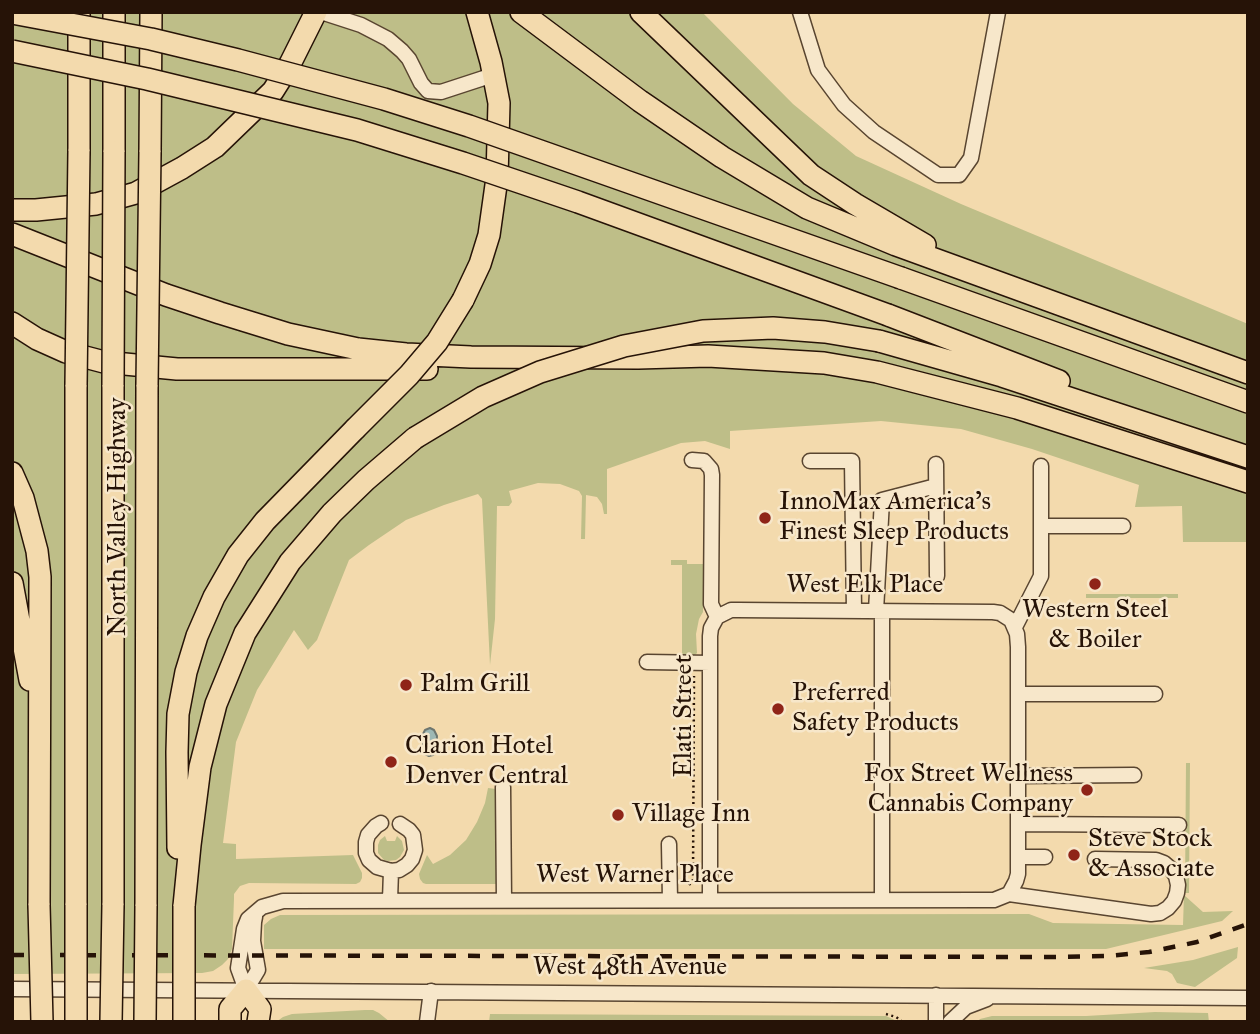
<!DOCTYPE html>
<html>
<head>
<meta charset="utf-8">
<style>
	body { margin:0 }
	#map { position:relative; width:1260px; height:1034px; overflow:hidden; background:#f3daad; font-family:"IM FELL Great Primer",serif }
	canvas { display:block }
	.frame { position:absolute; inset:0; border:14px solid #261307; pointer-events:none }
</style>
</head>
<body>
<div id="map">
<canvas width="1260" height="1034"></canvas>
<div class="frame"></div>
</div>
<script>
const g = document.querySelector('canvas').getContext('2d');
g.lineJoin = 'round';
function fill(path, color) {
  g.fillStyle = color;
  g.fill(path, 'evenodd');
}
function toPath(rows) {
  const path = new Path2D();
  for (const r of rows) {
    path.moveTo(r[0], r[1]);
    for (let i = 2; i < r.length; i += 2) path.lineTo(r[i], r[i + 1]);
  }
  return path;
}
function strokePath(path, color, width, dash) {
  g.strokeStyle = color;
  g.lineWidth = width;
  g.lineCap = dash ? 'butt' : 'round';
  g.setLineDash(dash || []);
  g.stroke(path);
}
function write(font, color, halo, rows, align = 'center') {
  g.font = font + ' "IM FELL Great Primer",serif';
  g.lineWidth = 5;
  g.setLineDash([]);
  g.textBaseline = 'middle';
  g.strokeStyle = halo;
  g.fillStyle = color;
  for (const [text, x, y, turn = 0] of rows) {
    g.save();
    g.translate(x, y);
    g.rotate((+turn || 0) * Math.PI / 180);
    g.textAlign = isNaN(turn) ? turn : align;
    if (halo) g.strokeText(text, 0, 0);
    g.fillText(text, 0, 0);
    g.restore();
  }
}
fill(toPath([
	[12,12,702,12,793,104,856,156,961,204,1248,324,1248,542,1183,542,1182,506,1135,507,1139,485,1032,449,961,429,881,421,730,431,730,449,705,441,681,443,607,469,607,514,604,514,602,504,597,497,586,495,585,539,581,539,582,496,579,491,560,484,538,483,509,491,512,502,509,506,497,506,495,619,490,665,482,499,478,494,444,505,406,520,369,545,349,560,317,640,308,650,294,630,257,690,236,742,223,843,236,844,236,859,353,855,362,873,362,878,360,882,356,884,249,883,240,886,234,894,234,899,232,949,228,959,222,965,213,971,202,973,12,974],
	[671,560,687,560,687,564,703,564,703,612,699,619,696,634,697,653,694,656,685,656,682,653,682,565,671,565],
	[1086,594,1178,594,1178,598,1086,598],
	[1186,763,1190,763,1189,893,1185,893],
	[488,788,496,789,496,884,426,884,423,883,420,879,419,874,427,855,433,864,450,855,466,840,477,822,485,803],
	[385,836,387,841,395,841,397,836,402,841,404,850,400,857,396,860,388,861,384,860,378,853,378,845,380,840],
	[1184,895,1203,912,1233,911,1222,921,1106,949,264,949,264,925,271,919,280,915,1029,914,1053,923,1183,925],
	[1238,947,1237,958,1195,987,1177,983,1172,974,1167,971,1144,968,1193,960],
	[365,1010,373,1010,379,1013,390,1022,276,1022,283,1017,292,1014],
	[1155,1012,1208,1013,1209,1022,977,1022,980,1019,992,1016,1086,1016],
	[490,1014,886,1016,899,1022,489,1022]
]), '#bebe88');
const water = toPath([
	[430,728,434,730,437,736,436,752,433,755,429,756,425,754,423,750,423,734,425,730,430,728]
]);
fill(water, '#9eb8b4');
strokePath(water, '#6e766f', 2);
const minor = toPath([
	[321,12,361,25,388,39,402,51,409,59,421,83,428,91,441,92,493,75],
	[800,12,818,70,844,105,874,132,938,175,959,175,971,158,998,12],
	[692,460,704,461,711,469,712,475,711,604,717,617],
	[810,461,852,461,854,611],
	[936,464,937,576],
	[1041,526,1123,526],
	[876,611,882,500,936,486],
	[1015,627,1041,576,1041,466],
	[647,662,710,663],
	[1018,694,1155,694],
	[1018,776,1134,775],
	[503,787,504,900],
	[381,823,376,826,368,835,366,842,366,853,369,860,377,867,391,871,399,870,407,865,412,859,415,850,413,835,409,830,400,824],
	[1018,824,1179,825],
	[669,844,670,900],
	[1018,857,1045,857],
	[1009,894,1151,914,1160,913,1168,908,1174,901,1177,893,1178,885,1176,876,1171,869,1164,863,1156,860,1095,859],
	[390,900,391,871],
	[710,900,710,636,711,628,717,617,731,610,738,610,993,612,1000,613,1011,620,1017,634,1018,647,1018,874,1016,881,1009,894],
	[882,900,882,611],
	[12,989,1248,998],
	[246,990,238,968,244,929,248,919,262,907,283,901,986,900,994,900,1009,894],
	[246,990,258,970,253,941,254,922,255,917],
	[936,995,936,1022],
	[427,1022,431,991],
	[950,1022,966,1007,987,999]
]);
const highway = toPath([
	[521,12,640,101,722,157,807,208,896,245,1248,373],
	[641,12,811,175,855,204,925,245],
	[79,151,79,12],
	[114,152,114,12],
	[150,152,151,12],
	[12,210,36,210,96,204,136,193,182,168,215,147,273,91,290,64,316,12],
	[12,234,166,295,220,313,288,334,358,349,406,354,471,357,638,358,708,356,824,363,877,372,1017,408,1248,482],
	[901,278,1248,402],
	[463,300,480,264,489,235,497,178,499,103,491,62,477,12],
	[888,315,1059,381],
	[12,323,37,339,66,352,104,362,177,369,427,369],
	[879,341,1002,376,1248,457],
	[12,473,23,498,37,551,40,577,39,905],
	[12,583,30,680],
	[178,848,177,752,178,714,186,672,197,636,214,597,238,555,265,521,355,429],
	[76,905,76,385],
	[113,905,113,385],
	[146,906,147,385],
	[184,906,190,845,200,767,216,704,245,633,290,562,332,513,366,480,415,438],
	[230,1022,230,1009,246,990,260,1009,258,1022]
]);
strokePath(minor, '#594530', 17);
strokePath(highway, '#261307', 24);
strokePath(toPath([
	[689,885,693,880,694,676],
	[886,1014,896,1017,903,1022]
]), '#261307', 2.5, [2, 3.5]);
strokePath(minor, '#f7e7ca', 14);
strokePath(highway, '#f3daad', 21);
strokePath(toPath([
	[12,955,1056,957,1107,956,1149,952,1197,942,1248,924]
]), '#261307', 4.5, [12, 12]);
const highwayBridge = toPath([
	[12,13,151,39,238,60,384,99,469,126,901,278],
	[12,51,147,79,357,130,463,163,578,202,888,315],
	[76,385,79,151],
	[113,385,114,152],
	[147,385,150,152],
	[355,429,409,375,437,342,463,300],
	[415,438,483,397,540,372,624,346,703,331,773,328,825,332,879,341],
	[39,905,42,1022],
	[76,905,76,1022],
	[111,1022,113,905],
	[145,1022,146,906],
	[184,1022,184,906]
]);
strokePath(highwayBridge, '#261307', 24, []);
strokePath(highwayBridge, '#f3daad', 21);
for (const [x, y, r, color] of [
	[765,518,7,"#8f2418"],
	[1095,584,7,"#8f2418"],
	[406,685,7,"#8f2418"],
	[778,709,7,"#8f2418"],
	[391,762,7,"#8f2418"],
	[1087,790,7,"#8f2418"],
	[618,815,7,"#8f2418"],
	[1074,855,7,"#8f2418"]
]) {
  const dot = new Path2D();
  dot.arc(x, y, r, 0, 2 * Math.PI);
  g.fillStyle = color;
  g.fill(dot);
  strokePath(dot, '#f7e7ca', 2.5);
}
write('26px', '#261307', '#f7e7ca', [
	["InnoMax America's",779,503],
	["Finest Sleep Products",779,533],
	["Western Steel",1095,611,"center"],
	["& Boiler",1095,641,"center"],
	["Palm Grill",420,685],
	["Preferred",792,694],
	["Safety Products",792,724],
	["Clarion Hotel",405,747],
	["Denver Central",405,777],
	["Fox Street Wellness",1073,775,"right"],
	["Cannabis Company",1073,805,"right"],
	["Village Inn",632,815],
	["Steve Stock",1088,840],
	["& Associate",1088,870]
], 'left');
write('26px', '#261307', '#f7e7ca', [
	["North Valley Highway",119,517,-90],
	["West Elk Place",865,586],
	["Elati Street",685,716,-90],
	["West Warner Place",635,876],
	["West 48th Avenue",630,968]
]);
</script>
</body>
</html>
